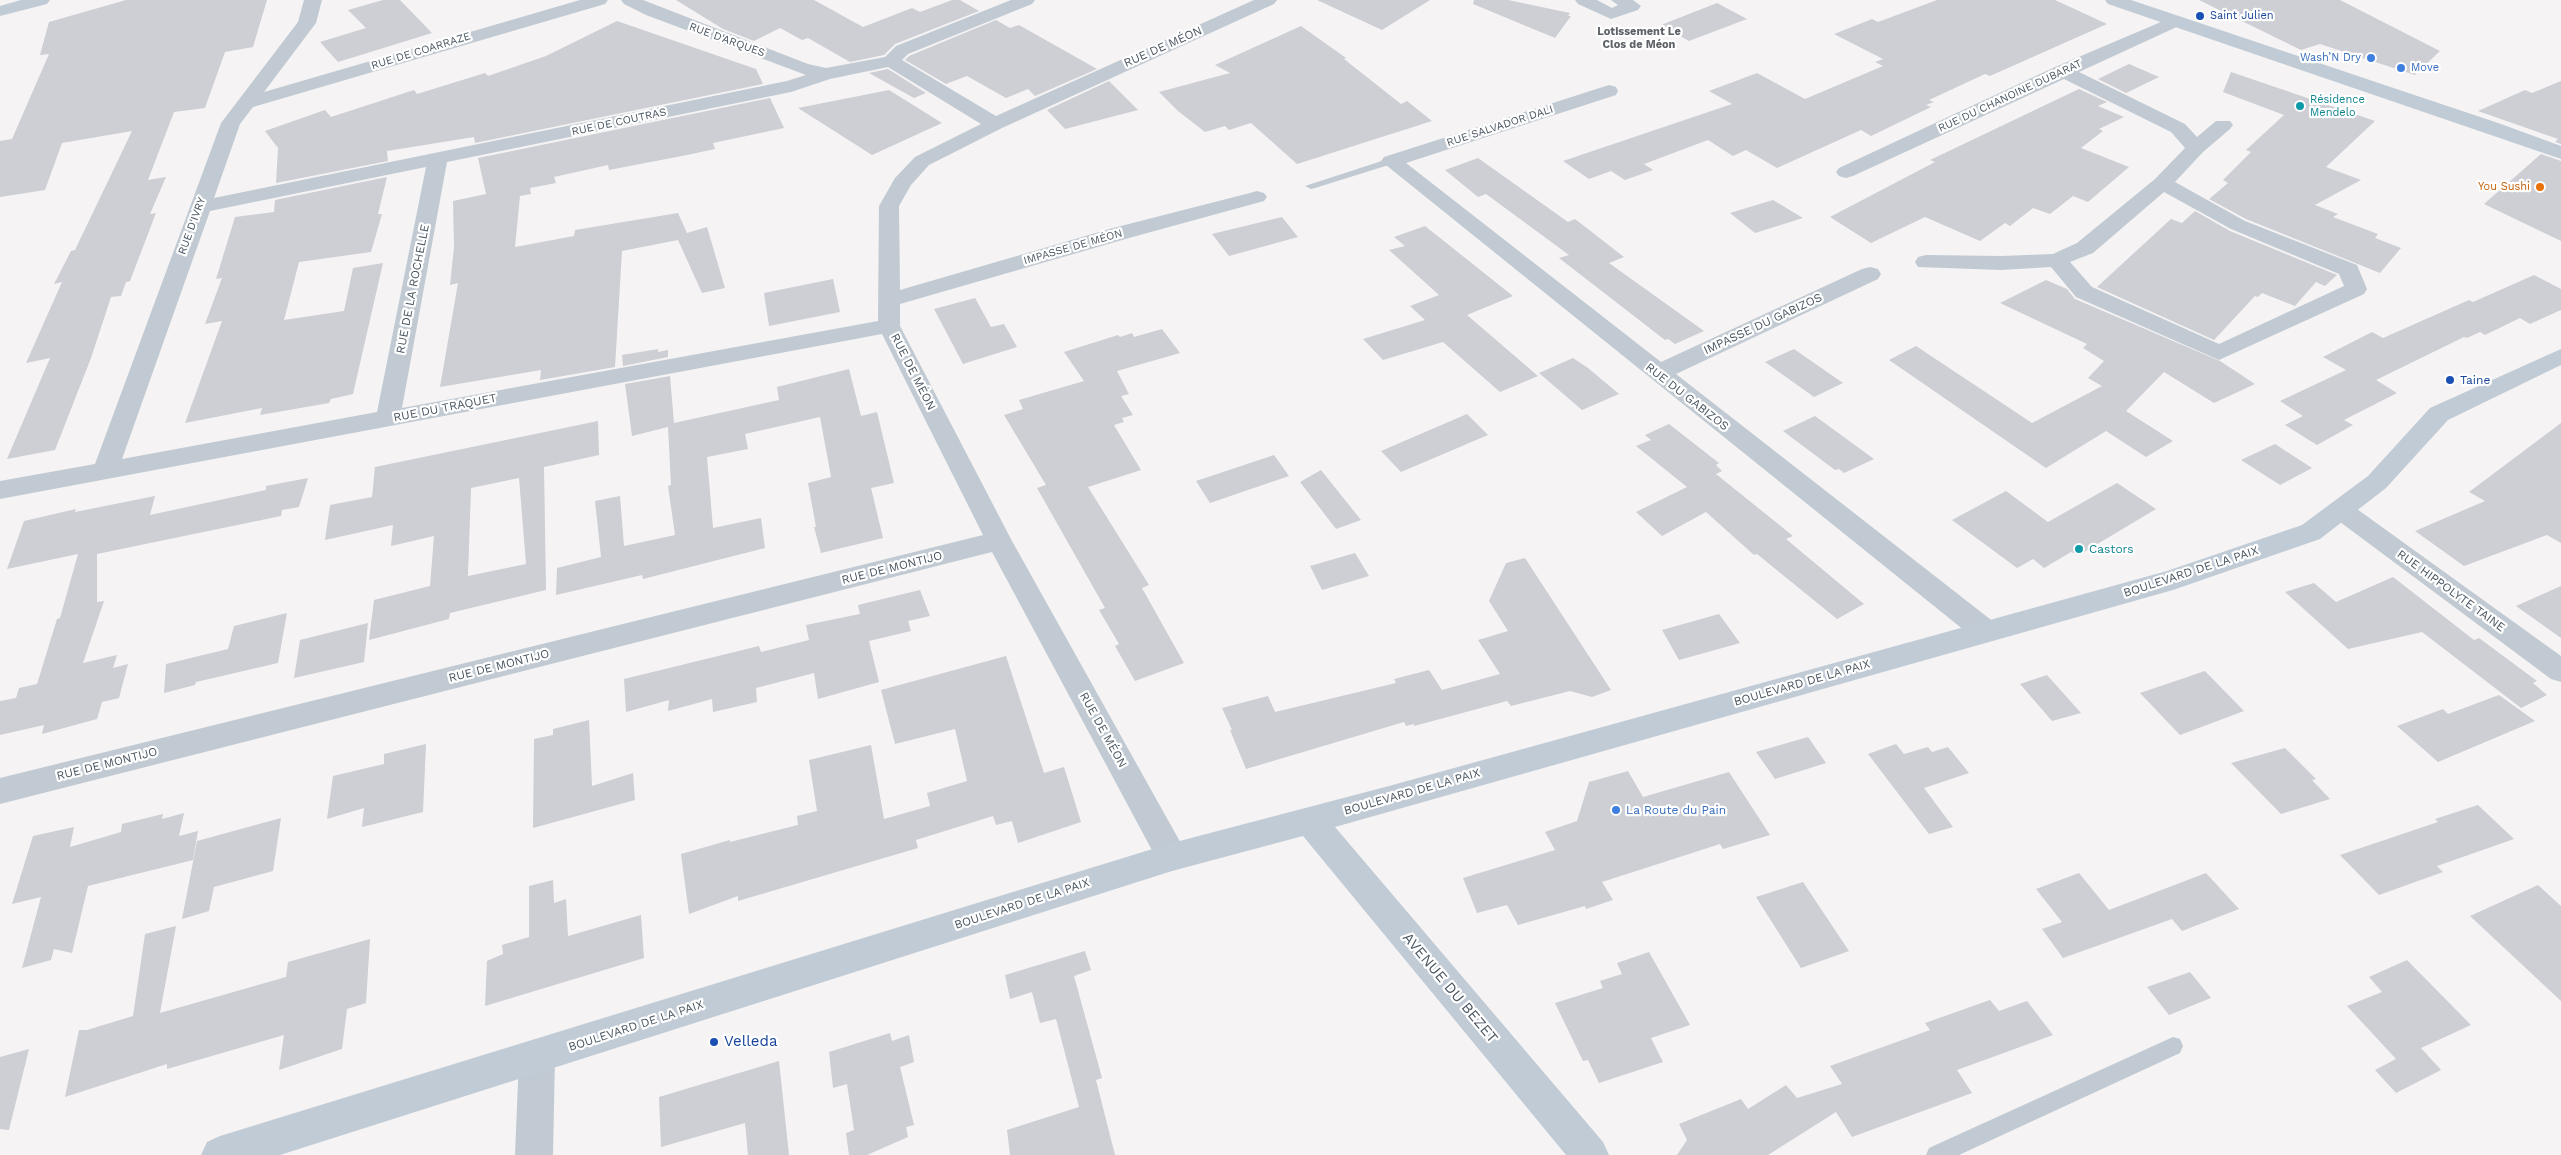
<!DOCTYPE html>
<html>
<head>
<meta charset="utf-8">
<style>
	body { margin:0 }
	canvas { display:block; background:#f5f3f3 }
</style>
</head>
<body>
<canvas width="2561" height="1155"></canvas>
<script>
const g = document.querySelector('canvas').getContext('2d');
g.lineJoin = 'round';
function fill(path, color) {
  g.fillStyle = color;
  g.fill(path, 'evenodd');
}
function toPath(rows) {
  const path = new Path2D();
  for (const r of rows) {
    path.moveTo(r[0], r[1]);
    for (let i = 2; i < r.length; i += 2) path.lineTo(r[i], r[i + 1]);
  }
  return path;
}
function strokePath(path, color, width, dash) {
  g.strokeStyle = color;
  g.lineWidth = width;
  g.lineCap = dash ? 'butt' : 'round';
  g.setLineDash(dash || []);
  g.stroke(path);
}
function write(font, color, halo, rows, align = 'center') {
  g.font = font + ' "Work Sans",sans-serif';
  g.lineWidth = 4.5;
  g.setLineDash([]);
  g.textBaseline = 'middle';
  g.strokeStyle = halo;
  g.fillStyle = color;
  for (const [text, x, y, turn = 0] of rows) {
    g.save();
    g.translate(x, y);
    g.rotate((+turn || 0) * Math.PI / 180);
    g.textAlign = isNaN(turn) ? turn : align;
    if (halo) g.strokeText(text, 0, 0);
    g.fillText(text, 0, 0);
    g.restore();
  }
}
fill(toPath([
	[126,0,267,0,253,47,225,52,205,108,174,112,148,180,166,177,150,214,156,213,130,281,126,282,121,296,111,297,91,358,55,450,7,459,50,358,26,363,62,282,54,284,71,251,75,250,132,131,62,143,45,190,0,197,0,141,12,139,49,54,40,55,49,22],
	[383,0,400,0,432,33,338,62,320,42,366,28,348,10],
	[676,0,814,0,863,27,912,8,920,12,952,0,960,0,979,11,895,44,884,55,850,62,808,38,802,40,780,28,754,41,723,29],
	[1317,0,1430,0,1382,30],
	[1474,0,1508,0,1570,13,1568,16,1571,16,1555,38,1473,4],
	[1937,0,2055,0,2107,24,1990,76,1985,74,1929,100,1934,102,1926,105,1931,107,1871,136,1861,130,1777,168,1746,150,1733,156,1708,140,1644,164,1653,170,1625,180,1611,171,1589,179,1563,161,1732,104,1709,91,1757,73,1805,99,1883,66,1875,62,1883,59,1834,34,1872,19,1878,22],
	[2199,0,2340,0,2440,51,2415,75,2320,44,2301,50],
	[1717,3,1747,19,1689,41,1661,25],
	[996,20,1010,28,1019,25,1097,69,1035,96,1028,89,1006,98,967,76,946,84,905,60,909,56],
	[617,21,756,69,763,84,475,143,474,137,387,151,388,161,276,183,278,148,265,131,325,110,331,117,414,90,417,94,485,73,488,76,546,56],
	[1301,26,1346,58,1344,59,1401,104,1407,101,1432,121,1297,164,1251,123,1229,130,1225,126,1205,132,1178,111,1159,92,1230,73,1215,65],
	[2129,64,2159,77,2126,93,2098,79],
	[888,69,926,93,914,98,869,73],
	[2231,72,2375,121,2326,167,2361,180,2315,205,2338,214,2333,217,2378,234,2375,238,2401,248,2380,273,2246,219,2209,199,2228,183,2223,180,2251,152,2246,150,2284,115,2223,92],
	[1109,81,1138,110,1065,129,1047,110],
	[2561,81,2561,144,2555,142,2558,139,2478,111,2525,90,2532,93],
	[2079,89,2107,102,2098,106,2124,117,2099,129,2103,131,2081,148,2129,167,2088,202,2073,196,2050,214,2033,208,2010,226,2005,223,1980,241,1925,217,1871,243,1830,217,1935,162,1930,160],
	[889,90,942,123,872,155,798,108],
	[770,98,784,128,713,143,715,149,687,155,609,170,608,165,554,177,556,183,530,188,531,194,520,196,515,247,574,236,575,230,678,213,687,233,707,227,725,288,702,293,678,240,622,251,615,367,540,380,541,370,440,387,458,283,450,285,454,247,453,201,486,194,478,158],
	[2541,154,2561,161,2561,241,2484,204],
	[1478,158,1568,222,1575,219,1624,257,1609,263,1704,331,1675,344,1668,339,1665,340,1559,258,1569,255,1486,194,1478,197,1445,170],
	[387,177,378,214,382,214,371,252,299,262,284,320,344,311,353,268,383,263,353,394,331,399,329,403,260,415,262,408,185,423,222,321,205,324,222,278,216,279,235,217,274,212,275,200],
	[1773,200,1803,218,1755,233,1730,213],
	[2195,211,2230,231,2337,275,2325,286,2316,282,2295,306,2262,293,2258,297,2255,296,2214,340,2097,287,2171,219,2182,223],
	[1282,217,1298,237,1229,256,1212,234],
	[1425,226,1513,296,1467,315,1538,376,1500,392,1443,342,1383,360,1363,339,1425,320,1410,306,1439,295,1389,250,1405,246,1394,237],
	[2534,275,2561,289,2561,310,2530,324,2520,318,2485,335,2480,332,2467,338,2464,337,2376,380,2397,393,2344,420,2353,425,2317,445,2285,425,2303,416,2280,401,2346,370,2323,357,2372,332,2383,338,2469,300,2473,302],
	[833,279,840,312,769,326,764,293],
	[2046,280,2067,289,2075,299,2220,361,2255,384,2214,403,2164,372,2126,411,2173,441,2146,457,2106,431,2046,468,1889,360,1916,346,2032,423,2102,386,2088,378,2104,361,2083,348,2087,344,2000,303],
	[975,298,991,327,1004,324,1017,347,963,364,934,309],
	[1162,329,1180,353,1117,371,1129,394,1121,396,1133,415,1122,418,1124,422,1114,425,1141,470,1088,487,1149,585,1142,588,1184,663,1135,681,1115,646,1119,644,1099,610,1105,608,1037,488,1046,485,1004,415,1023,409,1019,400,1084,381,1064,352,1118,335,1120,337,1132,333,1134,337],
	[658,349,658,352,668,350,668,357,623,366,622,355],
	[1794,349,1843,383,1814,397,1765,362],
	[1573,358,1588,368,1619,394,1582,410,1539,373],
	[849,369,861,416,877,412,894,483,871,488,883,538,821,553,814,527,816,527,808,483,831,477,820,417,745,434,748,449,707,457,713,528,761,518,765,548,643,579,642,575,556,595,557,568,601,557,595,501,620,496,624,546,675,535,668,486,671,485,668,427,632,436,625,384,670,376,674,423,779,400,777,387],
	[1467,414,1488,435,1401,472,1381,451],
	[1815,416,1874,459,1844,473,1839,469,1835,470,1783,431],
	[598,421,599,455,544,467,546,590,450,613,449,619,369,640,374,600,430,586,434,536,391,546,393,525,325,540,330,505,372,497,375,467],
	[519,478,526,564,468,576,471,488],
	[2561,423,2561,543,2547,535,2464,566,2415,531,2485,501,2469,492],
	[1669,424,1719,463,1716,465,1722,471,1716,474,1793,536,1786,539,1864,604,1837,619,1757,554,1754,555,1706,512,1662,536,1636,512,1687,487,1636,446,1651,440,1645,435],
	[2275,444,2312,468,2280,485,2241,460],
	[1274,455,1289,476,1210,503,1196,481],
	[1321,470,1361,520,1336,529,1300,482],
	[308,478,299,507,282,510,281,516,97,554,97,602,104,601,83,663,117,655,113,668,128,664,119,698,102,702,97,719,42,734,44,725,0,735,0,701,16,698,19,688,37,684,57,619,60,618,78,554,7,569,24,521,76,509,75,512,155,496,150,515,266,490,266,486],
	[2117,483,2156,509,2079,555,2071,552,2044,568,2033,559,2017,568,1952,520,2006,491,2048,522],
	[1355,553,1369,576,1322,590,1310,566],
	[1525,558,1611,690,1592,697,1570,691,1511,706,1507,701,1414,726,1414,724,1406,726,1404,722,1246,769,1230,730,1232,730,1222,708,1268,696,1275,712,1396,683,1394,679,1429,670,1442,690,1500,674,1478,640,1508,631,1489,601,1506,563],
	[2393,577,2474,640,2479,638,2537,681,2533,683,2547,695,2521,708,2422,632,2348,649,2285,592,2314,583,2336,602],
	[2561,586,2561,638,2516,606],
	[920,590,930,616,908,621,911,631,869,641,879,682,818,699,814,673,756,688,757,702,713,712,712,699,668,711,669,700,626,712,624,679,759,646,761,652,809,640,806,625,860,614,858,605],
	[287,613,278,663,196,682,195,685,164,693,166,664,228,649,234,626],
	[1719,614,1740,643,1679,660,1662,630],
	[368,623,364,662,294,678,300,640],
	[1006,656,1044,773,1064,767,1081,822,1018,843,1012,821,996,825,993,816,916,840,918,848,738,901,738,896,689,914,681,854,730,840,730,842,798,825,797,816,817,811,809,760,871,745,884,819,930,806,927,793,967,781,955,729,895,744,881,690],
	[2205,671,2244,711,2180,735,2140,693],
	[2047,675,2081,713,2052,721,2020,684],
	[2499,695,2535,721,2438,762,2397,726,2443,709,2448,714],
	[589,720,592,786,633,773,635,800,533,828,534,739,553,735,553,729],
	[1808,737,1826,763,1775,779,1756,752],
	[426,744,423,812,362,827,364,808,327,819,333,776,384,764,384,754],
	[1896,744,1904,754,1928,747,1932,752,1948,747,1969,773,1924,788,1953,827,1929,834,1868,754],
	[2285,748,2316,779,2312,780,2330,799,2281,814,2231,763],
	[1628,771,1643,797,1729,772,1770,835,1723,849,1720,844,1602,882,1613,900,1586,909,1585,906,1518,925,1507,905,1477,913,1463,878,1555,850,1545,832,1577,821,1589,782],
	[2478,805,2514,839,2437,866,2443,872,2379,895,2340,855,2438,822,2435,819],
	[184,813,179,836,198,831,193,860,88,886,72,953,54,949,51,960,22,968,41,897,12,904,33,836,74,827,70,847,121,832,122,824,163,814,162,819],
	[281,818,273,871,214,887,209,911,182,919,197,841],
	[2079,873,2109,910,2206,873,2239,909,2182,931,2172,919,2063,958,2042,929,2062,922,2036,889],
	[553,880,554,903,566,899,568,936,641,915,644,958,485,1006,487,961,503,954,502,945,529,937,529,886],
	[1803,882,1849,951,1801,968,1756,897],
	[2538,885,2561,906,2561,1001,2470,916],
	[176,926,160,1013,286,977,288,962,370,939,366,1003,347,1009,342,1049,279,1070,284,1035,167,1069,167,1064,65,1097,79,1030,87,1030,133,1016,145,934],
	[1085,951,1091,970,1074,976,1102,1078,1096,1080,1115,1155,1010,1155,1007,1130,1079,1107,1056,1019,1040,1023,1032,992,1010,999,1005,975],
	[1649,952,1690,1025,1651,1038,1663,1062,1599,1083,1588,1060,1583,1061,1555,1003,1603,988,1600,981,1622,974,1617,963],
	[2407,960,2471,1025,2421,1048,2441,1070,2396,1093,2375,1070,2396,1059,2347,1006,2382,992,2369,977],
	[2190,972,2211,998,2169,1015,2147,987],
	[1990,1000,1999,1011,2027,1001,2053,1035,1957,1070,1972,1093,1852,1137,1836,1112,1768,1155,1677,1155,1687,1140,1679,1124,1741,1099,1748,1109,1786,1085,1797,1098,1842,1084,1830,1066,1930,1030,1925,1023],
	[890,1033,892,1041,909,1035,914,1062,900,1067,914,1125,906,1127,908,1137,867,1155,849,1155,846,1133,854,1130,847,1084,833,1088,829,1052],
	[29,1049,9,1130,0,1129,0,1057],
	[779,1061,789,1155,748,1155,745,1123,661,1147,659,1097]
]), '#cdcfd5');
fill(toPath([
	[1391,158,1395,159,1395,163,1315,188,1311,189,1305,186,1391,158],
	[2173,1037,2180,1039,2183,1046,2180,1053,1959,1155,1926,1155,1929,1148,2173,1037]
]), '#c1cad2');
fill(toPath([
	[304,0,322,0,316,23,264,92,580,0,608,0,605,4,253,107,240,124,214,198,787,81,806,75,646,15,624,4,621,0,643,0,808,64,826,68,885,57,896,46,1011,0,1035,0,1032,4,908,54,902,60,996,116,1254,0,1277,0,1274,4,1002,128,929,165,911,185,899,206,900,290,1113,228,1250,193,1257,191,1264,193,1267,197,1264,201,1129,238,900,304,900,326,1012,541,1183,847,1188,857,1183,867,1172,871,1161,867,992,552,0,804,0,778,983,535,882,334,0,499,0,481,95,464,221,123,298,22,304,0],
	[888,67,981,124,915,157,895,178,879,206,878,321,402,408,447,162,791,92,830,79,888,67],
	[426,167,377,412,122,459,210,211,426,167],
	[1575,0,1597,0,1612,8,1618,5,1611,0,1633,0,1641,6,1638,10,1611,19,1578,4,1575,0],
	[2175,16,2181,17,2184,21,2181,25,2079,72,2185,124,2197,137,2216,121,2230,121,2233,125,2230,129,2203,152,2175,182,2245,221,2357,265,2367,289,2364,294,2219,360,2076,297,2051,267,2001,270,1918,267,1915,262,1918,257,1926,255,2001,256,2053,254,2077,243,2155,179,2185,148,2171,132,2064,79,1853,176,1846,178,1839,176,1836,172,1839,168,2055,67,2175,16],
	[2164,192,2231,229,2339,274,2344,286,2219,344,2092,287,2070,262,2093,253,2164,192],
	[1609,85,1616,87,1618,91,1616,95,1406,163,1661,362,1862,269,1870,267,1878,269,1881,274,1878,279,1676,374,1995,623,1999,631,1995,639,1985,642,1975,639,1381,161,1384,157,1609,85],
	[2341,501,2350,504,2561,656,2561,682,2551,679,2332,516,2328,510,2332,504,2341,501],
	[537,1040,550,1045,555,1057,553,1155,515,1155,519,1057,524,1045,537,1040]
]), '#c1cad2');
fill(toPath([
	[21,0,50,0,47,4,0,16,0,6,21,0],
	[2105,0,2131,0,2501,124,2561,146,2561,159,2108,4,2105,0],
	[2561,349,2561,365,2448,420,2386,488,2320,539,2173,590,1335,827,1603,1142,1609,1155,1566,1155,1303,836,1172,871,280,1155,201,1155,207,1142,220,1136,1172,843,1389,786,2167,571,2302,525,2368,476,2430,408,2561,349]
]), '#c1cbd6');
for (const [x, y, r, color] of [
	[2200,16,5,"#1a4fb4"],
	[2371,58,5,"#3f7fe0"],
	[2401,68,5,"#3f7fe0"],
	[2300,106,5,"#0f9aa8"],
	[2540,187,5,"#e8710a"],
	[2450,380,5,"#1a4fb4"],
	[2079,549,5,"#0f9aa8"],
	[1616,810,5,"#3f7fe0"],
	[714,1042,5,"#1a4fb4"]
]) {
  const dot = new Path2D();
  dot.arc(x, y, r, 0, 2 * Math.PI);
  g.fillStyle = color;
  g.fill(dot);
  strokePath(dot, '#fff', 2);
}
write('11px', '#164399', '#fff', [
	["Saint Julien",2210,16]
], 'left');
write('bold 11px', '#5f6368', '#fff', [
	["Lotissement Le",1639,32],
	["Clos de Méon",1639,45]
]);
write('11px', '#4a5661', '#fff', [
	["RUE D'ARQUES",727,40,20],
	["RUE DE COARRAZE",421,51,-17],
	["RUE DU CHANOINE DUBARAT",2010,96,-25],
	["RUE DE COUTRAS",619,122,-12],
	["RUE SALVADOR DALI",1500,126,-18],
	["RUE D'IVRY",192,226,-70],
	["IMPASSE DE MÉON",1073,247,-16]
]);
write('11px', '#366cbe', '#fff', [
	["Wash’N Dry",2361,58],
	["Move",2411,68,"left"]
], 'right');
write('11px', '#0d838f', '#fff', [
	["Résidence",2310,100],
	["Mendelo",2310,113]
], 'left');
write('11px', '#c56008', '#fff', [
	["You Sushi",2530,187]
], 'right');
write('12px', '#4a5661', '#fff', [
	["RUE DE MÉON",1163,47,-24],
	["RUE DE LA ROCHELLE",413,289,-79],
	["IMPASSE DU GABIZOS",1763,324,-25],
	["RUE DE MÉON",913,372,63],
	["RUE DU GABIZOS",1687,397,38],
	["RUE DU TRAQUET",445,408,-11],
	["RUE DE MONTIJO",892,568,-14],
	["BOULEVARD DE LA PAIX",2191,572,-18],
	["RUE HIPPOLYTE TAINE",2451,591,36],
	["RUE DE MONTIJO",499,666,-14],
	["BOULEVARD DE LA PAIX",1802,683,-16],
	["RUE DE MÉON",1103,730,61],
	["RUE DE MONTIJO",107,764,-14],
	["BOULEVARD DE LA PAIX",1412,792,-16],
	["BOULEVARD DE LA PAIX",1022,904,-18],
	["BOULEVARD DE LA PAIX",636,1026,-18]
]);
write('12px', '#164399', '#fff', [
	["Taine",2460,380]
], 'left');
write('12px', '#0d838f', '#fff', [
	["Castors",2089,549]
], 'left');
write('12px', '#366cbe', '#fff', [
	["La Route du Pain",1626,810]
], 'left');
write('15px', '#4a5661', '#fff', [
	["AVENUE DU BEZET",1450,988,50]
]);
write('15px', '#164399', '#fff', [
	["Velleda",724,1042]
], 'left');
</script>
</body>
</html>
